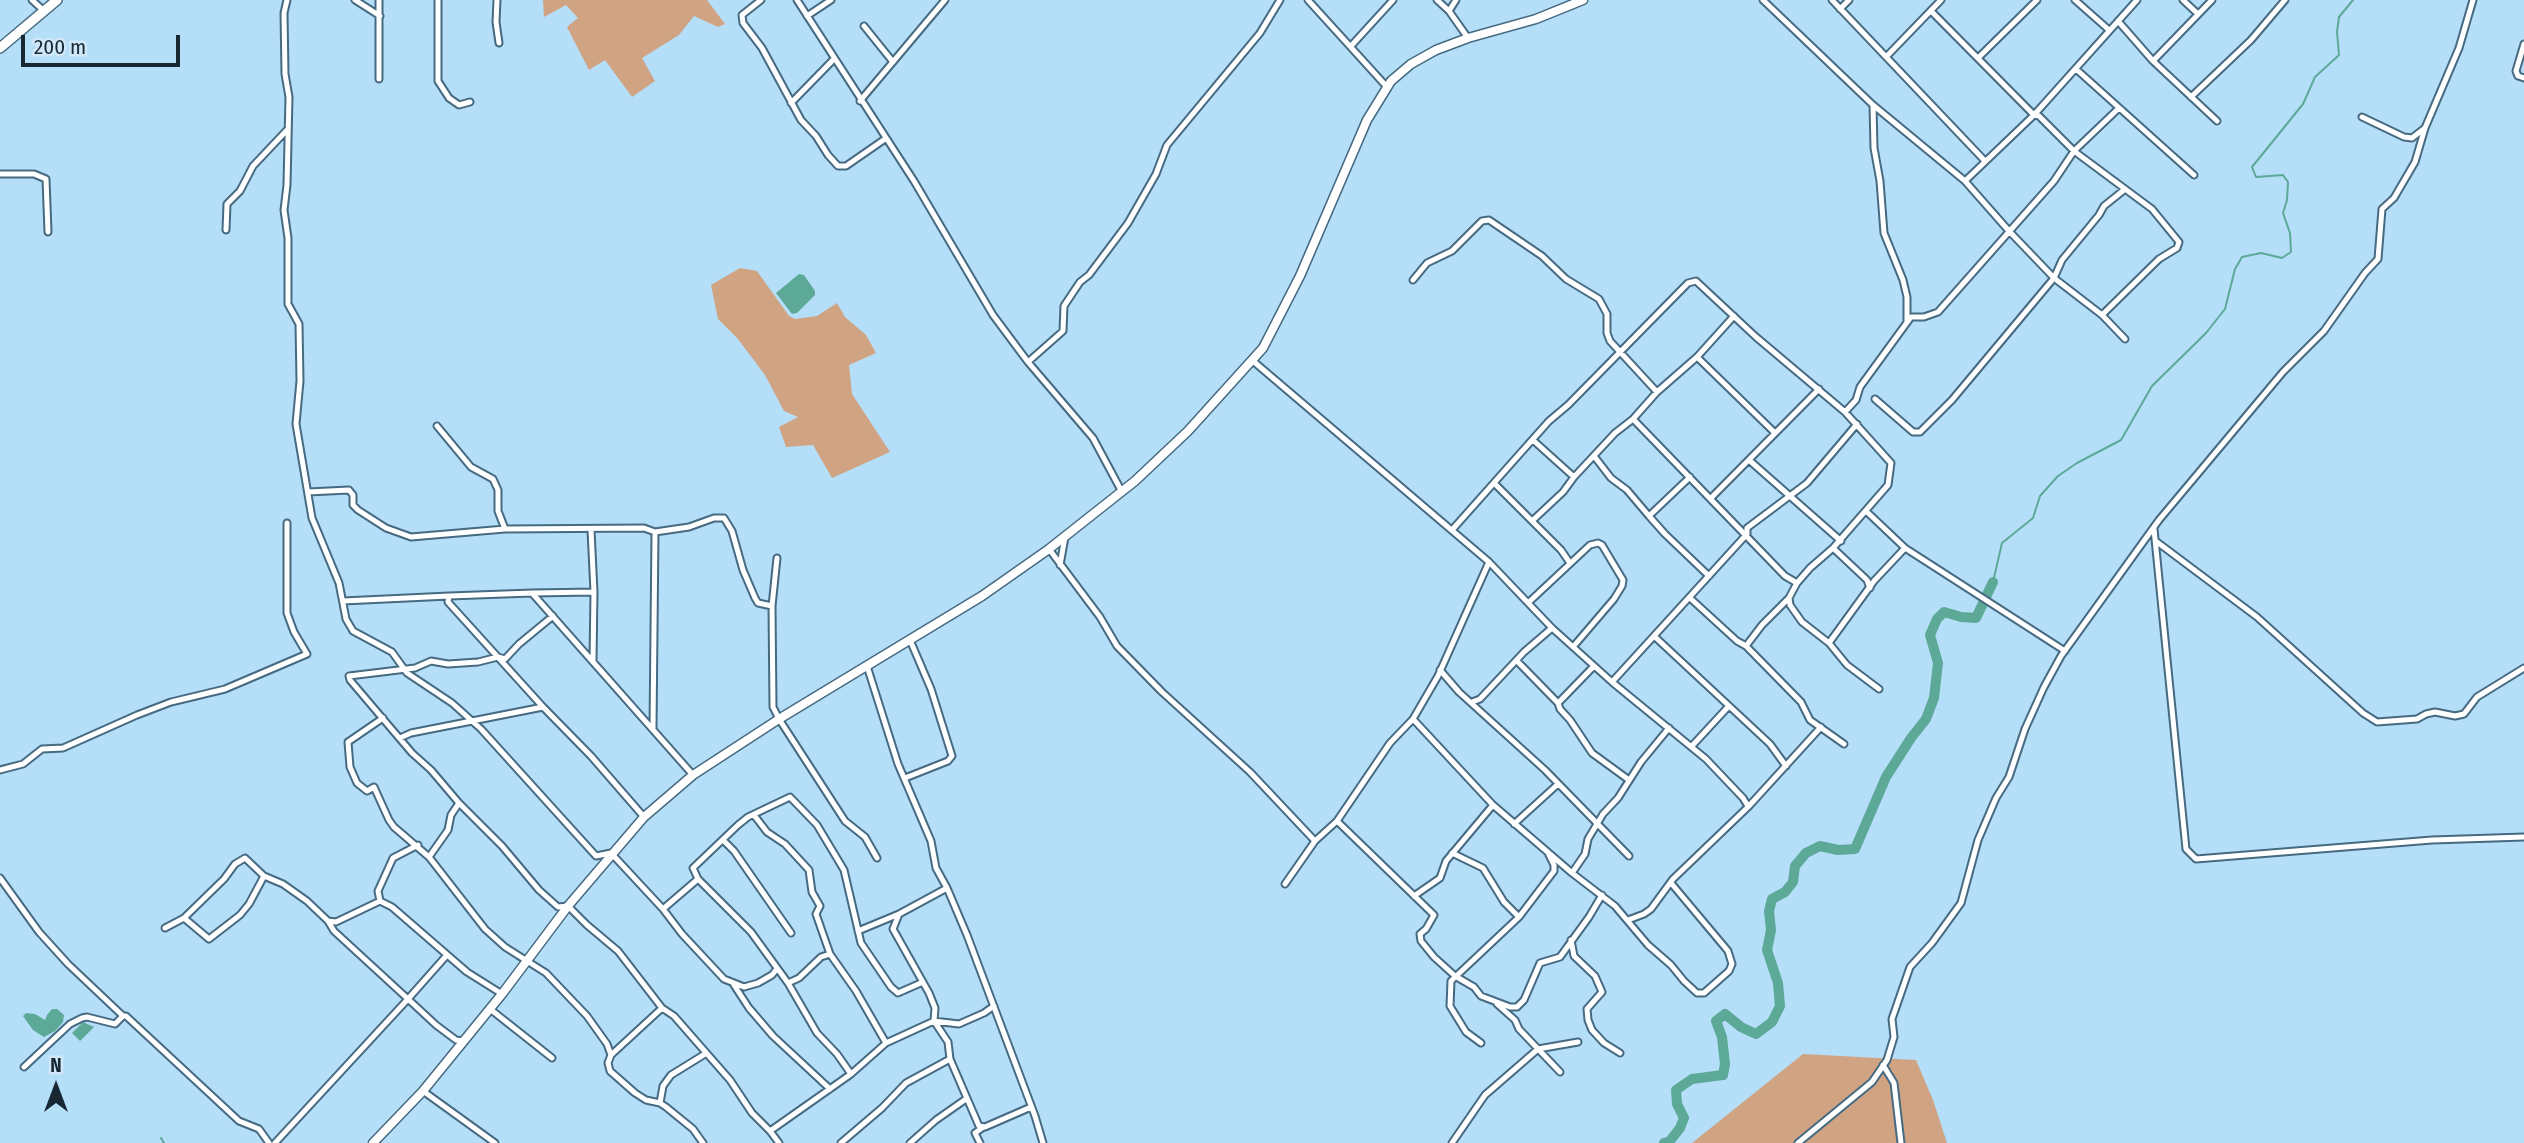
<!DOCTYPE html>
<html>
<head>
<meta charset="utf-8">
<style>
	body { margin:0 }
	#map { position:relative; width:2524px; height:1143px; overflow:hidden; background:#b5def8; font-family:"Fira Sans Condensed",sans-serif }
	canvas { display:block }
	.north { position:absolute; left:21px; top:1052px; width:70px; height:70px; -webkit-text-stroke:5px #d0e8f9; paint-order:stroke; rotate:0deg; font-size:19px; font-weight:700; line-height:28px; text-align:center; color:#182832 }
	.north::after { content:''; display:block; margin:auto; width:24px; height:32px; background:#182832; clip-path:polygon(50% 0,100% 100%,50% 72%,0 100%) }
	.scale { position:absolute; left:21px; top:35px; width:159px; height:32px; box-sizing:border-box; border:4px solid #182832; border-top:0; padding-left:9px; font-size:21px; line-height:24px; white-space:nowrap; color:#182832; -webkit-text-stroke:5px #d0e8f9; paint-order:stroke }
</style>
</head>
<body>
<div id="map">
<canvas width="2524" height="1143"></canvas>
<div class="north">N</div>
<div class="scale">200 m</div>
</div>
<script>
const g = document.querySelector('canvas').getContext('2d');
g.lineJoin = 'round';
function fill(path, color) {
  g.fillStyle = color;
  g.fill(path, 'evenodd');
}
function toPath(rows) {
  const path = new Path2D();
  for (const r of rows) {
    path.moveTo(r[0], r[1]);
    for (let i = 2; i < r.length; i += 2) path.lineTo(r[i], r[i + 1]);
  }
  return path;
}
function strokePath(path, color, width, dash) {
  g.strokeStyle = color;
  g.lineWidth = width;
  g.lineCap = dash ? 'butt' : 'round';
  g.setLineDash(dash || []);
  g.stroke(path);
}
fill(toPath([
	[543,0,707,0,725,24,718,27,694,16,679,35,642,58,655,81,632,97,605,60,589,70,567,27,578,18,566,5,544,17],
	[740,268,757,271,789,316,795,319,817,316,837,303,845,317,866,335,876,353,849,365,852,394,890,452,832,478,813,445,786,447,779,427,798,417,784,411,765,375,738,339,718,319,711,285],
	[1803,1054,1916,1060,1933,1100,1947,1143,1692,1143]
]), '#d0a383');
fill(toPath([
	[799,274,804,275,815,291,815,295,797,313,792,314,776,293],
	[52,1009,57,1009,64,1015,63,1022,55,1031,44,1037,33,1030,23,1016,26,1013,35,1014,45,1020,47,1015],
	[83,1022,94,1027,80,1041,72,1033]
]), '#5ca998');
strokePath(toPath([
	[1993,582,2002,543,2033,518,2040,496,2058,476,2077,463,2121,440,2152,386,2206,333,2225,309,2235,269,2242,257,2261,253,2282,258,2291,252,2290,233,2283,213,2287,200,2288,182,2283,175,2256,177,2252,167,2303,104,2315,77,2339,55,2337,32,2339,17,2353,0],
	[161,1138,164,1143]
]), '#5ca998', 2);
strokePath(toPath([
	[1664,1143,1669,1142,1680,1128,1684,1118,1677,1104,1676,1090,1692,1079,1723,1075,1725,1064,1722,1037,1716,1021,1725,1014,1741,1027,1756,1034,1772,1022,1780,1006,1778,983,1767,950,1771,930,1769,911,1772,899,1785,892,1793,882,1795,866,1806,853,1820,846,1838,850,1855,849,1886,777,1911,738,1926,719,1934,698,1938,663,1930,635,1937,619,1944,612,1961,617,1976,618,1993,582]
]), '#5ca998', 10);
const minor = toPath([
	[32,0,44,11],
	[287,0,284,13,285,74,289,97,287,185,284,210,288,238,288,304,299,324,300,381,296,424,312,518,339,583,346,619,353,631,392,652,407,673,452,703,481,729,596,856,611,853,663,909,682,934,724,979,744,987,758,983,772,975,776,970],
	[355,0,380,16],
	[438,0,438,81,449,98,459,105,470,102],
	[497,0,496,22,499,43],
	[761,0,742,15,743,23,762,48,801,120,816,136,828,155,838,166,846,166,885,139],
	[797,0,914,181,993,315,1028,362,1093,438,1122,492],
	[1308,0,1387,87],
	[1437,0,1449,11,1468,38],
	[1763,0,1873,105,1965,181,2009,231,2054,278,2102,315,2125,339],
	[1832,0,1985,161],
	[2075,0,2109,30],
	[2183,0,2198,14],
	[1840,9,1849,0],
	[1449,11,1456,0],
	[1931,11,2034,115,2039,116,2074,151,2152,209,2179,242,2177,248,2159,259,2102,315],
	[807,16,831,0],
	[2118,21,2153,61,2217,121],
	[864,26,893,62],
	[2524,44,2516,71,2518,76,2524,78],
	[1351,46,1393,0],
	[1887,56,1941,0],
	[1978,58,2037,0],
	[2153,61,2212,0],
	[2076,69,2194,175],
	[379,79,379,0],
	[2191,97,2251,40,2285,0],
	[860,101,945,0],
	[791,103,834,59],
	[1873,105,1874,148,1880,181,1884,233,1903,280,1907,297,1907,322],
	[2362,117,2404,137,2412,138,2425,128,2459,48,2473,0],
	[0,174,34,174,46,179,48,232],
	[1965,181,2034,115,2137,0],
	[226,230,227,204,240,191,253,166,287,130],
	[1413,280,1427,263,1452,251,1482,221,1489,220,1542,256,1566,279,1599,299,1607,314,1607,333,1610,341,1657,392],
	[1697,357,1775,433],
	[1253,361,1489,562,1552,628,1612,682,1706,759,1743,798,1748,806],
	[1028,362,1063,331,1064,306,1080,282,1089,275,1128,223,1156,174,1167,145,1260,33,1280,0],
	[1875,399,1913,432,1920,432,1952,400,2054,278,2062,260,2099,215,2104,206,2124,190],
	[1845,412,1856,400,1860,387,1911,317,1924,317,1938,312,2054,181,2074,151,2119,108],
	[1633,419,1785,576,1797,583],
	[437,426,471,467,493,479,498,490,498,511,505,529],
	[1534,441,1574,477],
	[1594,456,1611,478,1627,490,1649,516,1690,477],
	[1749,460,1841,541],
	[1495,484,1561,550,1570,563],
	[308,492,349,490,353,495,353,505,358,510,386,528,411,537,505,529,644,528,655,532,689,527,714,518,724,518,732,531,743,570,755,598,758,603,772,606,773,707,779,719,845,821,865,837,877,858],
	[1711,498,1819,389],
	[1866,511,1905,548,2065,651],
	[1649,516,1665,534,1709,576],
	[1532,521,1563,492,1574,477,1615,433,1633,419,1657,392,1697,357,1734,316],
	[2154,529,2186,849,2196,859,2432,840,2524,837],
	[591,530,594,592],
	[1452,530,1549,421,1568,405,1688,283,1696,281,1756,337,1845,412,1891,463,1888,485,1833,548,1810,568,1797,583,1789,598,1762,625,1746,646],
	[2157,542,2257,617,2363,713,2377,722,2417,719,2426,714,2435,712,2455,716,2464,714,2477,697,2524,668],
	[1833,548,1867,580,1870,588],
	[1049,549,1100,617,1117,646,1162,692,1250,772,1315,841,1337,821,1390,743,1413,719,1438,676,1489,562],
	[1060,565,1065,537],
	[533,593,594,592,593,661],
	[1690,598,1737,641,1746,646,1801,702,1810,720,1844,744],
	[1789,598,1790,605,1802,622,1829,643,1847,665,1879,689],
	[343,601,449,596],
	[1529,602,1590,545,1598,543,1602,545,1623,580,1622,586,1614,599,1573,647],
	[772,606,777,558],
	[1654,636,1770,744,1786,766],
	[1829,643,1874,581,1905,548],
	[1517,661,1558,703],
	[867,666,898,764,931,841,936,868,947,888,967,935,1035,1116,1043,1143],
	[1594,666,1563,698,1558,703,1560,709,1570,720,1592,753,1629,780],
	[1440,670,1459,692,1545,770,1629,856],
	[1612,682,1747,534,1747,528,1807,483,1857,424],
	[1472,702,1480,699,1524,652,1552,628],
	[543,707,448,602,449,596,532,593,693,775],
	[383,718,348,742,350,767,357,783,367,791,374,787,389,820,394,827,429,857],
	[1413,719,1493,805,1572,873,1615,906,1648,945,1671,965,1684,981,1697,993,1704,993,1729,971,1732,964,1728,951,1671,883],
	[653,728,655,532],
	[400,738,411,733,543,707,591,756,644,817],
	[1691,747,1728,707],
	[0,770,23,764,42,749,63,748,137,715,171,702,225,689,307,654,294,632,287,613,287,523],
	[905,778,948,761,952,756,931,689,910,640],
	[459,803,431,770,412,753,350,680,349,676,415,668,431,661,448,664,478,662,498,657,505,659,519,644,553,616],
	[754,815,767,832,785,844,809,870,812,892,820,906,816,914,830,954,856,991,886,1043],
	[1337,821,1434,915,1426,929,1420,934,1421,941,1434,957,1455,976,1474,987,1481,996,1510,1007,1517,1007,1524,1000,1540,963,1560,957,1589,917,1602,895],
	[1514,824,1558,784],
	[723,840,734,851,791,933],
	[418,845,393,858,378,891,380,901,392,907,467,972,502,994],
	[1452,853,1483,868,1504,902,1519,917],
	[1572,873,1585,854,1588,839,1603,814,1618,798,1641,762,1669,728],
	[0,878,39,932,68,964,123,1016],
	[698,879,751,932,788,983,817,1033,837,1054,851,1074],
	[1285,884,1315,841],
	[1414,896,1440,878,1446,861,1493,805],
	[663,909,698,879,693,868,738,825,748,817,790,797,817,825,844,870,861,943,891,987,898,993,923,982],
	[899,914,893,929,929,993,935,1008,934,1021,948,1042,950,1059,979,1126,985,1127,1031,1107],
	[184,918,209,939,240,915,249,904,264,876],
	[1628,920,1644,914,1651,909,1673,879,1749,806,1821,727],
	[328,921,336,922,380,901],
	[165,928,184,918,224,879,235,864,245,858,264,876,283,884,307,901,328,921,334,931,408,999,275,1143],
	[858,931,899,914,947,888],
	[1571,940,1574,956,1595,976,1602,992,1587,1009,1588,1020,1592,1030,1604,1043,1620,1053],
	[447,955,408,999,436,1025,456,1040,464,1041],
	[788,983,799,978,821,957,830,954],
	[734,985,749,1008,773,1036,830,1089],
	[1497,1004,1515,1020,1519,1029,1560,1072],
	[490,1009,552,1058],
	[1481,1043,1466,1032,1450,1006,1451,981,1519,917,1554,871,1554,865,1549,855],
	[611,1055,662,1008],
	[1883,1065,1894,1083,1901,1143],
	[24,1067,70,1024,82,1018,87,1017,115,1024,123,1016,126,1016,239,1121,259,1129,269,1143],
	[423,1091,495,1143],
	[660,1103,663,1086,671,1075,705,1054],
	[770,1131,851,1074,886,1043,934,1021,959,1024,984,1013,994,1006],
	[703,1143,693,1129,666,1107,660,1103,646,1100,635,1093,610,1071,608,1063,611,1055,607,1044,587,1016,546,973,505,947,485,929,429,857,448,830,451,815,459,803,502,846,539,890,558,907,568,906,587,925,618,951,662,1008,674,1016,730,1080,752,1113,770,1131,779,1143],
	[841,1143,882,1108,906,1083,950,1059],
	[910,1143,936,1120,966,1099],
	[980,1143,975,1133,982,1128],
	[1452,1143,1485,1095,1538,1049,1578,1042],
	[1798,1143,1872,1082,1887,1060,1894,1037,1892,1019,1910,967,1932,943,1961,903,1978,840,1996,798,2009,777,2025,729,2044,687,2061,656,2159,520,2283,372,2324,331,2365,273,2378,259,2382,209,2394,198,2415,162,2425,128]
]);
const secondary = toPath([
	[373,1143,423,1091,502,994,568,906,644,817,693,775,779,719,982,596,1049,549,1135,481,1188,431,1263,348,1300,276,1367,120,1391,81,1411,64,1436,50,1468,38,1536,19,1583,0]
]);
const trunk = toPath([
	[0,48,57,0]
]);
strokePath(minor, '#456a81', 9);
strokePath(secondary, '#456a81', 11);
strokePath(trunk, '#456a81', 12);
strokePath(minor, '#fff', 5);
strokePath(secondary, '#fff', 8);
strokePath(trunk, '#fff', 9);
</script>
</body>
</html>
